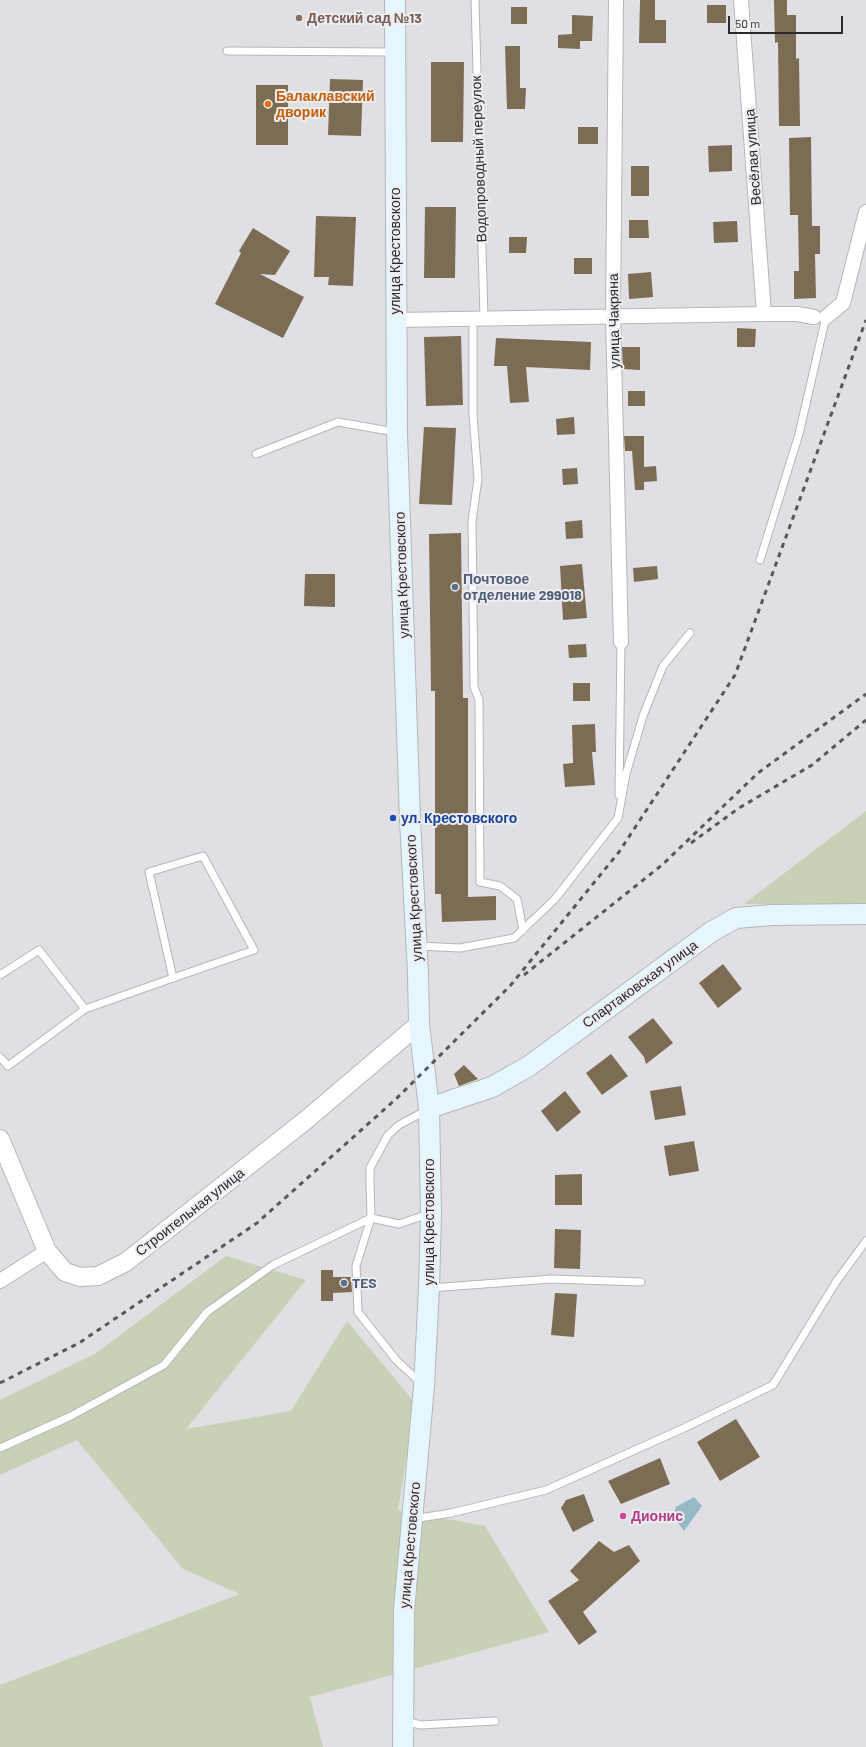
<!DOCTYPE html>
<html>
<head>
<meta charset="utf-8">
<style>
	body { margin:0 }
	#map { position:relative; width:866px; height:1747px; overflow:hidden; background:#e0dfe3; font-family:Barlow,sans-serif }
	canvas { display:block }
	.scale { position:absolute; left:728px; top:16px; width:115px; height:18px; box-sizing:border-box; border:2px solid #2a2a2c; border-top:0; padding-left:5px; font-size:12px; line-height:14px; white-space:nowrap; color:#2a2a2c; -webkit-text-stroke:3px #edecf0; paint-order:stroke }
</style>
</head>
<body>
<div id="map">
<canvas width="866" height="1747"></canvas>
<div class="scale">50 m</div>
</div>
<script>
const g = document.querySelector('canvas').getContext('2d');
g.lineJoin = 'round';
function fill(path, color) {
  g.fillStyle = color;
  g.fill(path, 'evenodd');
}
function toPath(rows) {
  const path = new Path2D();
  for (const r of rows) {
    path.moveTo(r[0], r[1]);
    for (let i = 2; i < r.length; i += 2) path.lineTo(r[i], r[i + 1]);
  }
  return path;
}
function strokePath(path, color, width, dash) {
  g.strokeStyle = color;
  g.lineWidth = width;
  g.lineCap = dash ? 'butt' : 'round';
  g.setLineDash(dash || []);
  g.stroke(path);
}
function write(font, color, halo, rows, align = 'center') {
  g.font = font + ' Barlow,sans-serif';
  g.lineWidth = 4;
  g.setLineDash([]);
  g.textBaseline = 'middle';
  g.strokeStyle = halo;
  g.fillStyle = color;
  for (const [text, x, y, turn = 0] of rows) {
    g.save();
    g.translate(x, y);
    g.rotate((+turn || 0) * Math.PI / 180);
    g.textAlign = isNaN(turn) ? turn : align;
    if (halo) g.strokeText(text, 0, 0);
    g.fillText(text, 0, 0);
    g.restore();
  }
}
fill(toPath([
	[866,811,866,904,744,904],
	[226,1256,306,1280,186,1429,291,1411,347,1321,415,1403,398,1510,485,1526,549,1632,310,1697,323,1747,0,1747,0,1685,240,1594,183,1569,77,1440,0,1475,0,1400,95,1354]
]), '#c7d1b5');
fill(toPath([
	[694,1497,702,1506,684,1531,673,1516,676,1507]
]), '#96bac5');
fill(toPath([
	[640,0,655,0,655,20,666,20,666,43,639,43],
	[774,0,787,0,787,15,796,15,796,59,799,58,800,126,779,126,778,42,775,43],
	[707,5,726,5,726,23,707,23],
	[511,7,527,7,527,24,511,24],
	[572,15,593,16,592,41,580,41,580,49,558,48,558,35,572,34],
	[505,46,520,46,520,88,526,88,525,109,507,109],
	[431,62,464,62,463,142,431,142],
	[330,79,363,80,361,136,328,135],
	[256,85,288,85,288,145,256,145],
	[578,127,598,127,598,144,578,144],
	[811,137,812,226,820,226,820,254,815,254,816,298,794,299,794,271,799,271,798,215,790,215,789,138],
	[732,145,732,171,709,172,708,146],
	[631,166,649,166,649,196,631,196],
	[425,207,456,207,455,278,424,278],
	[316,216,356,217,353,286,328,285,329,277,314,277],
	[629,220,648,220,649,238,629,238],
	[737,221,738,242,714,243,713,222],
	[253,228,290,251,275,275,260,274,304,297,283,338,215,304,241,253,239,251],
	[509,237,527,237,526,253,509,253],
	[574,258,592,258,592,274,574,274],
	[651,272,653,297,629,299,628,274],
	[737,328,756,329,755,347,737,347],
	[461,336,463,405,426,406,424,337],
	[496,338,591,342,590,370,526,367,529,402,510,403,507,366,494,366],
	[622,347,640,347,640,370,623,369],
	[628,391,645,391,645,406,628,406],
	[574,417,575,434,557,435,556,419],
	[424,427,456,428,452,505,419,504],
	[624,436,644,436,644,467,656,466,657,481,644,482,644,490,635,490,632,451,625,451],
	[577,468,578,484,563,485,562,469],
	[582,520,583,538,566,539,565,522],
	[461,533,463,698,468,698,468,897,496,896,496,920,442,922,441,894,435,894,435,691,431,691,429,534],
	[582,564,587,618,563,620,560,566],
	[657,566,658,579,634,582,633,568],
	[305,574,335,574,335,607,304,606],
	[586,644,587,657,569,658,568,645],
	[573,683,590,683,590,701,573,701],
	[595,724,596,752,592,752,595,785,565,787,563,764,573,763,572,725],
	[723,964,742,989,718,1008,699,983],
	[653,1018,673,1043,646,1064,644,1057,628,1037],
	[611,1054,628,1076,602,1095,586,1073],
	[464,1065,478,1079,459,1086,454,1074],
	[681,1086,686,1115,655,1120,650,1091],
	[565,1091,581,1112,557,1132,541,1111],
	[694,1141,699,1171,669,1176,664,1146],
	[582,1174,582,1205,555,1205,555,1175],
	[555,1229,581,1230,580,1269,554,1268],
	[321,1270,333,1270,333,1277,351,1277,352,1292,333,1293,333,1301,321,1301],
	[555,1293,577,1294,574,1337,551,1335],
	[736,1419,760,1457,720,1481,697,1442],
	[660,1458,670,1484,621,1504,608,1481],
	[584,1494,594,1521,573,1532,561,1508,566,1500],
	[599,1541,614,1552,629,1545,640,1561,583,1612,597,1632,579,1645,548,1601,579,1580,570,1571]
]), '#7d6c54');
const service = toPath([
	[475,0,484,318],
	[227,51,393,52],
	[473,318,473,415,478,479,472,521,474,687,479,700,480,882,500,886,517,899,523,930],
	[256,454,338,422,395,432],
	[760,560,799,434,826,317,823,317],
	[619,795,621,642],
	[418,946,460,948,514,938,555,899,618,818,626,774,643,716,663,666,690,633],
	[0,975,39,950,85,1009,173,978,254,950,203,856,149,872,173,978],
	[0,1057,8,1066,85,1009],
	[427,1110,399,1125,388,1135,370,1168,370,1181,371,1218,399,1224,428,1214],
	[371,1218,356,1266,358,1312,397,1361,421,1383],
	[430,1288,551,1279,641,1282],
	[0,1448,71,1416,164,1365,207,1312,273,1265,371,1218],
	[413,1519,451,1513,546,1490,684,1428,773,1385,836,1282,866,1241],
	[404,1721,421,1725,495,1721]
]);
const minor = toPath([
	[616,0,613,316,621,642],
	[741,0,764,314],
	[826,317,843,303,866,212],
	[395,320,764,314,797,314,814,317],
	[0,1281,47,1251]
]);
const tertiary = toPath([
	[0,1139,47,1251,65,1272,80,1277,98,1276,126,1262,306,1120,419,1024]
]);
const secondary = toPath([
	[395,0,397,433,410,820,418,973,419,1024,429,1108,431,1213,429,1288,424,1386,404,1610,403,1747],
	[429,1108,492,1087,529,1066,711,932,736,918,772,915,866,914]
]);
strokePath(service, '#b6b6b9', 9);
strokePath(minor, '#b6b6b9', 16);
strokePath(tertiary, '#b6b6b9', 20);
strokePath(secondary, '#b6b6b9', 22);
strokePath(service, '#fff', 7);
strokePath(minor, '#fff', 14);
strokePath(tertiary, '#fff', 18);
strokePath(secondary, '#e6f6ff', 20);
strokePath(toPath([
	[691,843,739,808,812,765,866,720],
	[524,975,662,865,758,773,866,694],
	[0,1383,79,1343,257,1223,396,1099,510,986,619,852,735,675,866,320]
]), '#58585a', 3, [5, 5]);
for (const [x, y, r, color] of [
	[299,18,4,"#8d6e63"],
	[268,104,4,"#e8710a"],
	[455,587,4,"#5c6f8a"],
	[393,818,4,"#1a4fb4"],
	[344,1283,4,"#5c6f8a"],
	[623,1516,4,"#d1479c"]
]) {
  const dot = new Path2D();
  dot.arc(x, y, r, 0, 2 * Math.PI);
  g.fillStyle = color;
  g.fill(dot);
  strokePath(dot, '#edecf0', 1.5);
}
write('bold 14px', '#785e54', '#edecf0', [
	["Детский сад №13",307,18]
], 'left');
write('bold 14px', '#c56008', '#edecf0', [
	["Балаклавский",276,96],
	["дворик",276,112]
], 'left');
write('14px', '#2a2a2c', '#edecf0', [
	["Весёлая улица",753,157,-94],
	["Водопроводный переулок",479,159,-92],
	["улица Крестовского",395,251,-90],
	["улица Чакряна",614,321,-91],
	["улица Крестовского",402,575,-92],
	["улица Крестовского",414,898,-93],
	["Спартаковская улица",640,984,-36],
	["Строительная улица",190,1212,-38],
	["улица Крестовского",429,1222,-90],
	["улица Крестовского",410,1545,-85]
]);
write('bold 14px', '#4e5e75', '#edecf0', [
	["Почтовое",463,579],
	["отделение 299018",463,595],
	["TES",352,1283]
], 'left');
write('bold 14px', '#164399', '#edecf0', [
	["ул. Крестовского",401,818]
], 'left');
write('bold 14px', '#b23c85', '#edecf0', [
	["Дионис",631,1516]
], 'left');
</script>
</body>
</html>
